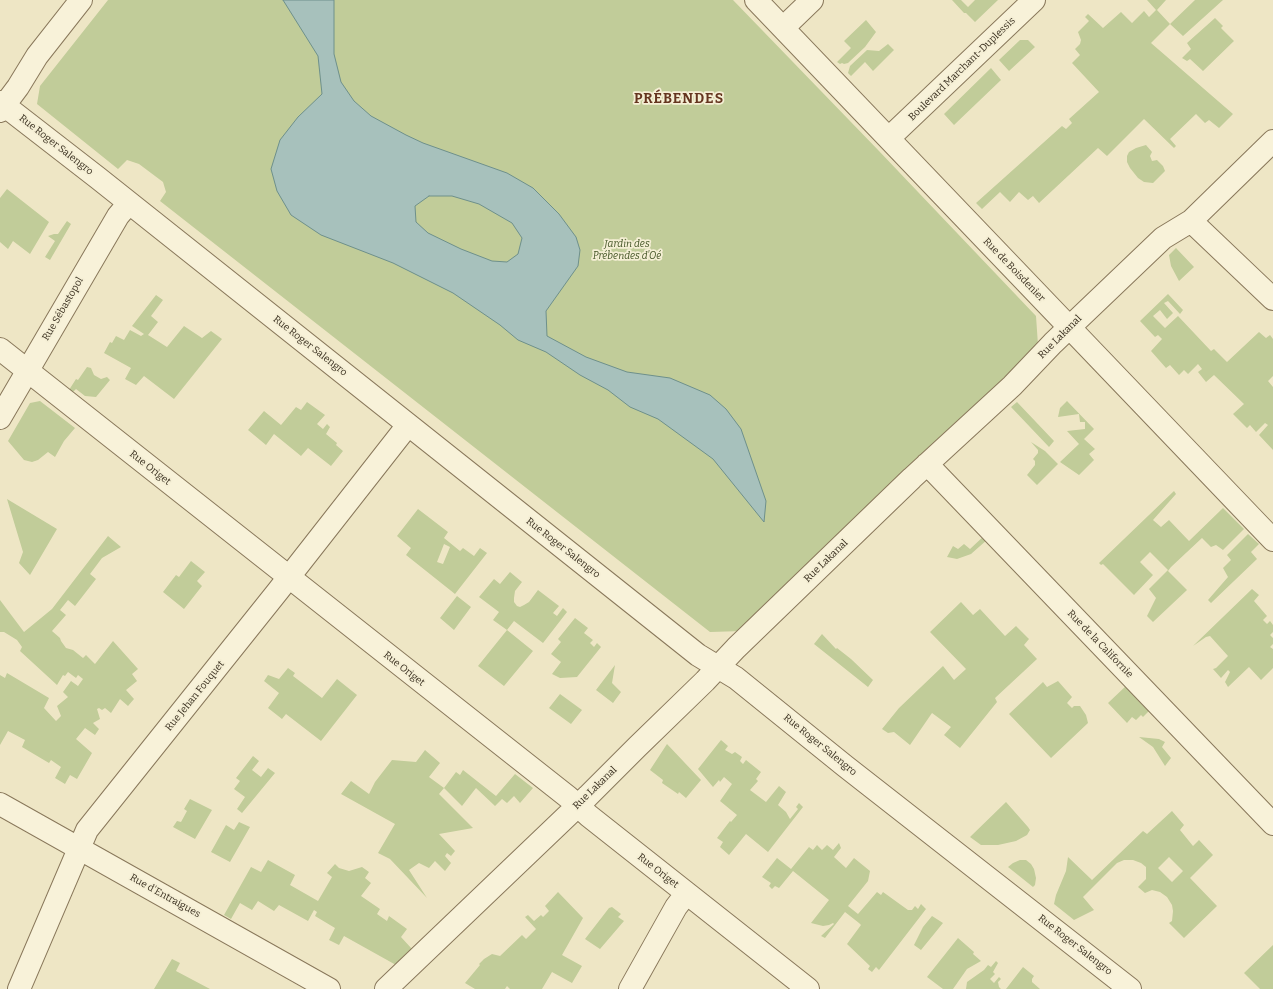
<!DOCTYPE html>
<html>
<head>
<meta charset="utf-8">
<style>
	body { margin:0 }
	canvas { display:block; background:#eee6c5 }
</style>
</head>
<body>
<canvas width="1273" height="989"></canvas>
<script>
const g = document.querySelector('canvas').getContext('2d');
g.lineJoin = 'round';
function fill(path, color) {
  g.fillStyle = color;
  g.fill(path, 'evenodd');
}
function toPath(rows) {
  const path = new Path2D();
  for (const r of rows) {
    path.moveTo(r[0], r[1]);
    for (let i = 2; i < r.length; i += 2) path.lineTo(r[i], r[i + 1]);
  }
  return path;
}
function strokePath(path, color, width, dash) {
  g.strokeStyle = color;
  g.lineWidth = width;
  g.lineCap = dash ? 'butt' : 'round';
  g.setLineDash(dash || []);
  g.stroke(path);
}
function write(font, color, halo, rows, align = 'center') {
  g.font = font + ' Bitter,serif';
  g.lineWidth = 3.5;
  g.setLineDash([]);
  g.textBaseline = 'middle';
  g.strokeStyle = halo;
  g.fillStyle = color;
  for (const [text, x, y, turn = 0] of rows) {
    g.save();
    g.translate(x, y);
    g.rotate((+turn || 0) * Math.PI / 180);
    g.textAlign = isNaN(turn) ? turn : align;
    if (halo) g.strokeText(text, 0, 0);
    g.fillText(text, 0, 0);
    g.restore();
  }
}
fill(toPath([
	[108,0,733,0,879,151,1036,316,1038,345,743,631,710,632,160,201,166,192,163,182,139,164,127,160,118,169,37,104,40,86],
	[952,0,961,0,968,7,975,0,998,0,975,22,966,13,964,13],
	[1147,0,1166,0,1157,10,1170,24,1195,0,1223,0,1183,36,1170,24,1151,43,1233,114,1219,128,1209,120,1205,123,1196,114,1170,139,1176,146,1174,148,1144,119,1107,156,1098,148,1039,203,1033,196,1028,200,1019,192,1010,202,1000,192,982,209,976,203,1062,126,1066,129,1072,123,1069,119,1099,92,1072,63,1080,55,1075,49,1080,44,1081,40,1078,32,1089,21,1085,17,1088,14,1103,28,1121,12,1132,23,1144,11,1149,17,1156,10],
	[1215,18,1223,26,1221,28,1234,41,1203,71,1190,59,1187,61,1182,58,1191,49,1187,43],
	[866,20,876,32,865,47,848,63,844,64,842,63,840,64,837,62,851,48,844,41],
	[1020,40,1028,40,1035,47,1009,71,999,60],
	[888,44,894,50,873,71,865,62,851,76,848,73,850,66,867,50,879,51],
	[991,68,1001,80,954,125,944,114],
	[1146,145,1152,152,1150,156,1152,161,1157,160,1163,166,1165,171,1153,183,1144,182,1138,178,1130,168,1127,162,1127,156,1129,152,1136,148],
	[7,189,49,222,30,254,13,241,8,249,0,242,0,198],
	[67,221,71,224,50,260,45,257,55,241,48,236,54,234,58,234],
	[1176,248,1194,267,1179,281,1171,266,1169,255],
	[1168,294,1183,310,1180,314,1168,301,1164,303,1173,313,1167,319,1160,310,1153,316,1165,328,1178,316,1211,351,1214,349,1227,362,1259,332,1266,338,1270,335,1273,339,1273,376,1268,381,1273,387,1273,450,1259,435,1268,425,1265,423,1256,432,1250,425,1247,428,1233,414,1244,404,1214,375,1206,382,1198,372,1202,369,1198,364,1188,374,1184,370,1179,375,1170,365,1166,368,1151,351,1162,339,1158,335,1155,337,1140,321],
	[156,295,163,300,151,316,158,322,148,335,167,347,184,326,202,338,211,331,222,339,174,399,144,376,136,385,125,379,131,368,104,353,110,342,112,343,116,336,124,340,130,330,141,336,144,334,132,326],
	[87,367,91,368,94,375,101,379,107,377,110,380,96,397,85,396,76,389,72,393,69,390,76,379,78,380],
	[40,401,75,428,64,441,55,457,48,452,38,460,32,462,24,460,8,441,30,403],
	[1067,401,1094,429,1084,439,1095,449,1089,454,1094,460,1079,475,1060,462,1079,444,1067,431,1085,429,1085,422,1080,422,1079,414,1058,417,1060,408],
	[307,402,325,415,317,424,323,429,327,424,330,427,326,434,337,443,336,445,343,451,331,466,308,448,301,456,274,434,266,445,248,430,264,411,281,425,296,407,301,410],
	[1017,402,1054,441,1049,447,1011,407],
	[1031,442,1045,451,1058,464,1037,485,1027,475,1035,465,1035,461,1033,459,1038,453,1038,450],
	[1174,491,1176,494,1153,520,1161,527,1169,520,1189,541,1223,508,1244,529,1223,550,1216,545,1211,547,1202,538,1171,567,1168,571,1187,590,1153,622,1147,616,1156,598,1149,589,1168,570,1150,552,1140,562,1153,575,1134,595,1103,564,1101,565,1099,563],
	[7,499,57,529,30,575,19,563,23,552],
	[418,509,448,532,444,538,460,551,463,548,474,556,480,548,487,553,455,594,406,555,411,548,397,536],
	[444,544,450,547,443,564,437,562],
	[1248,534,1259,544,1251,552,1257,559,1211,603,1208,600,1228,577,1223,568,1231,560,1227,555],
	[985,535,988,539,971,554,957,559,947,557,953,546,958,549,964,544,970,549],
	[108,536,121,547,102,558,90,574,96,579,75,606,68,600,60,610,66,615,52,631,60,638,61,641,66,648,73,650,83,658,86,655,95,664,113,641,138,669,132,674,137,681,126,690,134,699,128,706,120,699,111,713,105,708,102,710,99,708,97,709,100,719,93,723,99,729,95,735,85,728,76,739,92,753,77,779,70,775,65,784,55,778,61,767,51,760,49,763,22,747,25,740,8,731,0,745,0,675,5,678,7,673,49,698,44,708,56,721,61,716,57,706,68,697,63,692,71,681,78,686,83,679,78,675,76,678,68,672,65,676,63,675,57,685,20,651,22,647,17,640,4,632,0,632,0,600,24,632,52,609],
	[191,561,205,572,197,581,202,586,184,609,163,592,176,575,179,577],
	[510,572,522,582,515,591,514,598,514,602,517,606,520,607,524,605,529,602,538,590,559,606,553,613,557,616,563,608,567,612,543,643,514,621,507,630,533,651,504,686,478,666,507,630,493,620,499,612,479,597,494,579,500,584],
	[1252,589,1259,595,1254,601,1267,616,1263,620,1267,624,1270,621,1273,625,1273,632,1270,635,1273,638,1273,644,1270,647,1273,649,1273,668,1261,680,1249,667,1228,687,1225,682,1230,672,1228,670,1221,678,1213,669,1216,668,1228,656,1210,636,1206,637,1193,646],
	[457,596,471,607,454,630,440,618],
	[961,602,973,615,980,609,1005,636,1016,626,1029,639,1024,645,1037,659,995,698,997,702,960,748,944,735,951,727,932,713,910,745,894,732,888,733,882,729,899,708,943,666,954,680,966,669,930,632],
	[575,618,588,628,584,633,593,640,590,643,594,647,597,643,601,647,577,677,560,678,552,674,561,662,551,654,561,642,558,639],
	[822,634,836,649,837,648,851,659,873,680,868,687,814,644],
	[615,665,612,683,621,692,613,703,596,690],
	[288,668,295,673,293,676,322,698,337,679,357,695,321,741,286,714,282,719,268,708,279,693,264,681,268,675,279,679],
	[1058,681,1072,697,1067,703,1072,708,1074,706,1080,706,1086,715,1088,723,1051,758,1009,714,1043,682,1047,687],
	[1127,685,1151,709,1143,717,1141,715,1136,720,1132,717,1127,723,1108,703],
	[560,694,582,710,571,724,549,708],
	[1139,737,1159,739,1165,742,1162,747,1171,758,1165,766,1153,747],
	[721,740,728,746,725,750,732,754,735,752,742,757,740,761,743,764,746,760,761,772,756,779,758,781,750,790,766,802,779,786,786,792,778,805,786,812,790,819,798,809,796,807,799,803,803,807,768,852,746,834,729,855,720,847,723,842,717,838,730,821,731,822,737,815,720,801,732,784,724,777,720,782,719,780,713,787,698,769],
	[667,744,701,780,686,798,679,792,678,794,662,783,663,780,650,770],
	[425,750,440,763,429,777,444,788,456,772,460,775,463,770,496,796,515,774,533,788,520,803,514,796,507,803,502,799,495,806,476,788,462,806,444,788,439,794,473,828,439,834,455,851,451,856,447,853,445,856,451,863,445,871,435,861,429,868,419,863,409,870,427,898,390,859,378,853,395,824,341,794,351,781,369,794,375,782,392,760,416,762],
	[253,756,259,761,252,770,261,777,268,768,275,773,242,813,237,809,245,797,234,789,240,781,236,778],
	[190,799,212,810,195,839,173,827,177,821,181,822,187,811,184,809],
	[1006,802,1028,827,1030,830,1027,835,1016,841,998,845,981,845,970,837],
	[1172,811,1184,825,1180,830,1193,846,1199,840,1213,855,1190,878,1217,906,1184,938,1169,923,1172,921,1173,911,1172,905,1167,897,1160,892,1152,890,1145,893,1138,887,1146,879,1146,867,1141,863,1133,860,1124,860,1117,863,1083,897,1094,910,1074,920,1054,904,1056,895,1066,871,1068,857,1092,880,1143,831,1147,834],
	[1169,857,1183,871,1172,882,1158,868],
	[239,822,250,827,230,862,211,852,226,825,234,830],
	[839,843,841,848,834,857,846,868,854,858,870,871,868,881,848,906,858,914,877,892,881,895,883,892,908,910,912,910,915,906,918,909,921,904,926,909,879,970,876,967,872,972,868,969,870,966,847,944,861,925,859,923,845,912,825,938,821,936,834,924,833,923,829,925,823,926,811,923,829,900,793,871,779,888,775,886,772,889,769,886,771,883,762,877,777,858,791,869,809,847,813,850,817,845,822,850,827,845,833,850],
	[268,860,295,875,290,885,318,901,332,877,327,873,335,864,339,868,349,871,362,867,369,872,365,878,371,883,361,896,380,909,377,914,387,921,389,916,407,929,401,937,412,949,396,965,344,936,339,945,329,940,335,928,315,916,317,912,314,910,308,921,279,905,274,911,258,901,252,910,240,903,231,919,224,915,251,867,261,872],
	[1020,860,1026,860,1031,864,1034,869,1036,878,1035,885,1033,887,1008,867,1013,863],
	[558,892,583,918,562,955,582,966,572,983,552,972,542,989,510,989,507,986,505,989,475,989,465,983,480,965,479,964,484,959,492,954,500,956,522,935,526,939,536,929,525,917,528,915,534,921,541,915,543,917,549,911,545,906],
	[612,907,621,914,618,917,624,921,600,949,585,939,609,908],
	[932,916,943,923,921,950,914,945,923,927],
	[958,938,974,952,973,954,981,961,967,969,953,989,943,989,927,977],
	[1273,945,1273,989,1260,989,1244,973],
	[172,959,180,963,176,971,210,989,154,989],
	[996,961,998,963,993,972,995,974,990,979,994,983,999,977,1001,979,998,982,999,987,1001,989,966,989,967,982,984,970,988,965,991,967],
	[1023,967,1034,976,1032,979,1032,982,1040,989,1006,989]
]), '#c1cc99');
const water = toPath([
	[283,0,334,0,334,54,341,82,354,101,371,116,406,135,423,143,507,173,533,188,559,214,576,237,580,250,578,266,546,311,547,336,586,357,627,372,670,378,710,395,726,409,741,429,766,501,764,522,713,459,658,419,630,407,608,390,580,375,546,352,518,340,500,325,453,293,393,263,321,235,291,215,277,191,271,169,280,140,298,117,322,94,318,56,283,0],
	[429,196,452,196,479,204,512,223,522,238,518,254,507,262,492,261,461,249,428,233,416,222,415,206,429,196]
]);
fill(water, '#a7c1bc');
strokePath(water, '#6e908b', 1);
const minor = toPath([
	[756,0,1273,540],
	[783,28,812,0],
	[0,102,98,178,698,655,736,678,845,766,1130,989],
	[0,111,18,87,37,56,81,0],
	[889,138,1034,0],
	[1191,221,1273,299],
	[0,349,568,797,589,816,808,989],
	[0,418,118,216,129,203],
	[927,464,1273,824],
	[0,804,329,989],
	[19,989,87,830,278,591,408,425],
	[386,989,588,796,637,747,705,681,736,648,912,478,1012,386,1053,343,1163,238,1191,221,1273,141],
	[630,989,676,907,686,894]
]);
strokePath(minor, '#89785b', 24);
strokePath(minor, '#f8f2d9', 22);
write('10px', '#392f1f', '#f5efd5', [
	["Boulevard Marchant-Duplessis",962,69,-44],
	["Rue Roger Salengro",56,145,38],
	["Rue de Boisdenier",1014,270,46],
	["Rue Sébastopol",63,309,-60],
	["Rue Lakanal",1060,337,-45],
	["Rue Roger Salengro",310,346,38],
	["Rue Origet",150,468,38],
	["Rue Roger Salengro",563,548,38],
	["Rue Lakanal",826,561,-44],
	["Rue de la Californie",1100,644,46],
	["Rue Origet",404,669,38],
	["Rue Jehan Fouquet",195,696,-51],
	["Rue Roger Salengro",820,745,39],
	["Rue Lakanal",595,788,-44],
	["Rue Origet",658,871,38],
	["Rue d'Entraigues",165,896,29],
	["Rue Roger Salengro",1075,945,38]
]);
write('italic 10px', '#445526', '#f5efd5', [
	["Jardin des",627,244],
	["Prébendes d'Oé",627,256]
]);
g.letterSpacing = '1px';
write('bold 14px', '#65351f', '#f5efd5', [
	["PRÉBENDES",679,99]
]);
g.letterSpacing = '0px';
</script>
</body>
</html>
